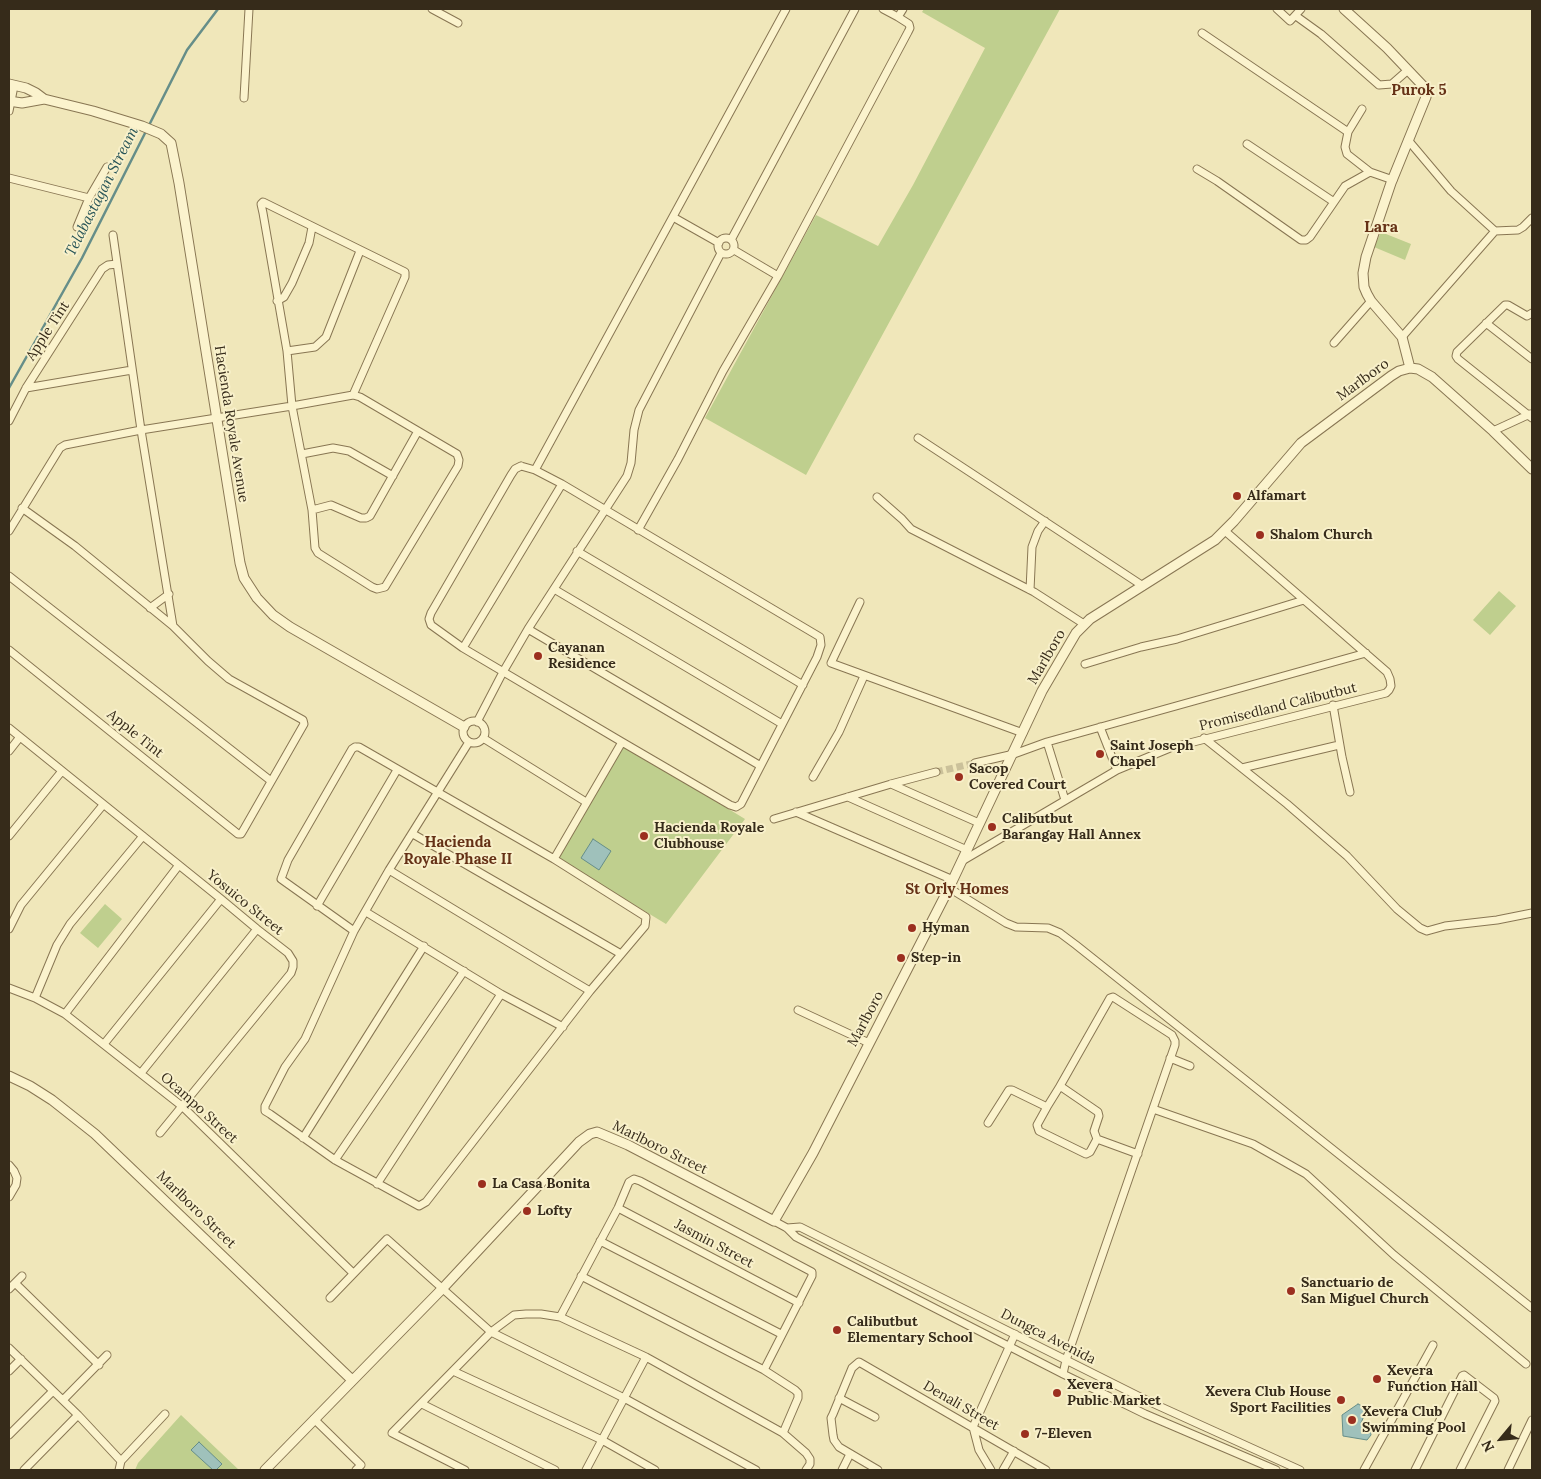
<!DOCTYPE html>
<html>
<head>
<meta charset="utf-8">
<style>
	body { margin:0 }
	#map { position:relative; width:1541px; height:1479px; overflow:hidden; background:#f0e7ba; font-family:Lora,serif }
	canvas { display:block }
	.frame { position:absolute; inset:0; border:10px solid #362b1a; pointer-events:none }
	.north { position:absolute; left:1476px; top:1414px; width:50px; height:50px; -webkit-text-stroke:4px #f8f0ca; paint-order:stroke; rotate:242deg; font-size:14px; font-weight:700; line-height:20px; text-align:center; color:#362b1a }
	.north::after { content:''; display:block; margin:auto; width:18px; height:22px; background:#362b1a; clip-path:polygon(50% 0,100% 100%,50% 72%,0 100%) }
</style>
</head>
<body>
<div id="map">
<canvas width="1541" height="1479"></canvas>
<div class="frame"></div>
<div class="north">N</div>
</div>
<script>
const g = document.querySelector('canvas').getContext('2d');
g.lineJoin = 'round';
function fill(path, color) {
  g.fillStyle = color;
  g.fill(path, 'evenodd');
}
function toPath(rows) {
  const path = new Path2D();
  for (const r of rows) {
    if (r.length === 3) {
      path.moveTo(r[0] + r[2], r[1]);
      path.arc(r[0], r[1], r[2], 0, 2 * Math.PI);
      continue;
    }
    path.moveTo(r[0], r[1]);
    for (let i = 2; i < r.length; i += 2) path.lineTo(r[i], r[i + 1]);
  }
  return path;
}
function strokePath(path, color, width, dash) {
  g.strokeStyle = color;
  g.lineWidth = width;
  g.lineCap = dash ? 'butt' : 'round';
  g.setLineDash(dash || []);
  g.stroke(path);
}
function write(font, color, halo, rows, align = 'center') {
  g.font = font + ' Lora,serif';
  g.lineWidth = 4;
  g.setLineDash([]);
  g.textBaseline = 'middle';
  g.strokeStyle = halo;
  g.fillStyle = color;
  for (const [text, x, y, turn = 0] of rows) {
    g.save();
    g.translate(x, y);
    g.rotate((+turn || 0) * Math.PI / 180);
    g.textAlign = isNaN(turn) ? turn : align;
    if (halo) g.strokeText(text, 0, 0);
    g.fillText(text, 0, 0);
    g.restore();
  }
}
fill(toPath([
	[924,9,1060,9,806,475,705,418,816,215,878,246,913,185,985,48,922,12],
	[1381,232,1411,244,1405,260,1374,247],
	[1499,591,1516,606,1490,635,1473,620],
	[620,743,745,819,666,924,554,856],
	[105,904,122,919,98,948,80,933],
	[181,1415,239,1470,135,1470,138,1463]
]), '#bfcf8e');
const water = toPath([
	[593,839,611,851,599,870,581,858,593,839],
	[1358,1404,1370,1410,1366,1416,1364,1416,1361,1423,1370,1425,1371,1435,1367,1440,1343,1436,1342,1415,1358,1404],
	[199,1442,222,1464,216,1470,213,1470,191,1450,199,1442]
]);
fill(water, '#9fc1bb');
strokePath(water, '#668e89', 1);
strokePath(toPath([
	[9,388,82,258,187,50,218,9]
]), '#668e89', 2.5);
strokePath(toPath([
	[936,772,975,763]
]), '#cbc19a', 7, [7, 3.5]);
const minor = toPath([
	[432,9,458,23],
	[883,9,898,17],
	[1277,9,1290,21,1301,9],
	[1296,16,1321,34,1379,85,1392,84,1408,70],
	[1202,33,1348,132,1345,147,1347,154,1370,172,1393,180],
	[244,98,249,9],
	[9,111,14,86],
	[1348,132,1362,109],
	[1408,140,1451,191,1495,231,1518,230,1523,227,1532,218],
	[1247,144,1334,202],
	[1197,169,1217,181,1301,240,1306,240,1310,237,1345,186,1370,172],
	[9,178,89,198],
	[673,217,719,243],
	[77,227,89,198,107,167],
	[726,246,8],
	[731,240,855,9],
	[734,250,778,276],
	[277,301,284,297,292,283,309,243,312,227],
	[1532,313,1527,316,1508,305,1505,305,1457,352,1456,356,1458,359,1532,418],
	[1486,323,1532,359],
	[1402,337,1495,231],
	[1334,343,1371,301],
	[287,351,315,347,326,337,360,251],
	[26,388,132,370],
	[9,421,26,388,102,269,108,265,117,264],
	[1493,431,1530,414],
	[918,438,1143,586],
	[302,454,333,448,349,451,393,476],
	[521,466,535,470,562,484,820,637,821,645,817,657,741,804,736,807,730,805,622,742,463,648,431,625,429,619,431,613,511,475,515,469,521,466],
	[535,470,786,9],
	[877,497,902,519,911,529,1034,592,1084,624],
	[22,508,75,546,173,626],
	[312,510,331,505,361,518,366,518,370,516,418,431],
	[638,530,678,459,723,371,778,276,908,32,910,28,909,24,898,17,903,9],
	[9,531,60,448,65,445,141,430,292,406,353,395,360,397,457,454,459,460,458,466,385,587,377,589,372,587,318,553,315,548,312,510,292,406,287,351,263,213,261,204,263,202,405,272,405,277,353,395],
	[577,551,803,685],
	[9,576,271,781],
	[554,589,782,724],
	[1030,590,1032,547,1038,531,1045,521],
	[860,602,831,663,1023,733],
	[150,608,169,594],
	[528,629,759,765],
	[463,648,562,484],
	[9,650,238,834,241,834,244,829,304,724,303,720,229,679,208,661,173,626,141,430,113,235],
	[1085,664,1141,647,1177,639,1304,600],
	[1333,705,1342,757,1350,792],
	[474,732,11],
	[477,722,503,672,528,629,627,476,631,463,634,430,639,410,721,253],
	[1100,727,1117,770],
	[9,728,221,899,257,929,288,953,293,961,293,967,291,973,160,1133],
	[483,738,586,802],
	[1204,738,1287,804,1347,856,1397,909,1420,928,1427,931,1445,926,1497,920,1532,913],
	[1047,742,1065,800],
	[355,747,359,747,554,859,646,917,645,926,590,991,426,1202,419,1206,335,1160,270,1114,265,1111,265,1106,285,1067,305,1039,354,931,281,879,288,860,352,749,355,747],
	[9,751,20,737],
	[975,763,1014,754,1047,742,1366,653],
	[1242,768,1339,745],
	[813,777,839,732,864,676],
	[891,784,979,823],
	[848,797,967,850],
	[796,812,953,880],
	[774,819,891,784,936,772],
	[413,834,621,954],
	[9,836,62,771],
	[554,859,622,742],
	[962,861,1117,770,1170,748,1386,693,1389,690,1391,686,1390,679,1387,672,1225,531],
	[389,870,546,965,590,991],
	[949,888,1006,923,1016,927,1048,928,1060,933,1076,945,1532,1308],
	[317,906,397,770],
	[366,912,501,994,563,1027],
	[9,929,21,905,30,894,103,805],
	[354,931,389,870,469,742],
	[9,988,35,998,65,1014,183,1107,353,1273],
	[35,998,57,945,70,924,143,836],
	[798,1010,869,1043],
	[65,1014,179,865],
	[104,1044,221,899],
	[1170,1058,1190,1066],
	[141,1073,257,929],
	[1060,1086,1110,998,1113,997,1172,1035,1175,1041,1175,1045,1066,1360,1063,1374],
	[1047,1107,1037,1125,1039,1131,1086,1154,1090,1152,1097,1139],
	[1153,1109,1253,1144,1306,1174,1394,1255,1526,1364],
	[988,1123,1009,1090,1012,1090,1047,1107,1060,1086,1098,1112,1099,1116,1094,1131,1097,1139,1138,1154],
	[303,1138,424,946],
	[335,1160,464,971],
	[9,1165,14,1171,17,1178,16,1185,9,1197],
	[377,1184,501,994],
	[618,1208,799,1303],
	[774,1221,787,1228,796,1237,1063,1374,1145,1414,1276,1470],
	[787,1228,800,1227,1150,1402,1300,1470],
	[600,1241,781,1334],
	[581,1276,764,1370,795,1390,798,1393,798,1398,783,1433],
	[15,1283,99,1365],
	[9,1289,22,1276],
	[330,1298,387,1239,491,1332,624,1398,756,1470],
	[560,1317,618,1208,629,1182,634,1179,640,1181,812,1272,812,1276,764,1370],
	[9,1348,78,1415,121,1461],
	[9,1371,21,1359],
	[453,1371,602,1440,655,1470],
	[839,1398,875,1417],
	[63,1400,107,1355],
	[422,1404,555,1470],
	[314,1419,361,1465,356,1470],
	[9,1435,53,1391],
	[24,1470,78,1415],
	[119,1470,121,1461,165,1414],
	[465,1470,392,1433,491,1332,514,1315,526,1314,541,1314,560,1317,646,1357,783,1433,806,1453,810,1459,810,1464,806,1470],
	[586,1470,646,1357],
	[842,1470,850,1454],
	[878,1470,839,1447,834,1440,833,1435,831,1418,833,1414,852,1368,859,1362,1046,1470],
	[991,1470,979,1450,973,1427,1015,1334],
	[1003,1470,1014,1451],
	[1364,1470,1433,1345],
	[1415,1470,1462,1376,1464,1375,1494,1398,1495,1401,1460,1470],
	[1508,1470,1532,1420]
]);
const tertiary = toPath([
	[1344,9,1387,48,1427,90,1426,97,1391,183,1366,257,1363,273,1364,287,1367,294,1371,301,1402,337,1410,368],
	[9,84,26,88,36,93,44,99,93,111,142,126,161,134,171,143,179,183,240,563,244,578,257,598,273,615,290,627,464,727],
	[9,101,22,103,44,99],
	[9,1076,30,1086,52,1100,95,1134,352,1380],
	[265,1470,443,1288,579,1142,590,1134,597,1132,628,1145,774,1221,813,1153,949,888,1042,691,1076,633,1090,619,1215,540,1234,521,1301,443,1391,376,1399,371,1410,368,1418,369,1432,377,1493,431,1532,469]
]);
strokePath(minor, '#887653', 9);
strokePath(tertiary, '#887653', 11);
strokePath(minor, '#fbf3cd', 7);
strokePath(tertiary, '#fbf3cd', 9);
for (const [x, y, r, color] of [
	[1237,496,5,"#9b2f1f"],
	[1260,535,5,"#9b2f1f"],
	[538,656,5,"#9b2f1f"],
	[1100,754,5,"#9b2f1f"],
	[959,777,5,"#9b2f1f"],
	[992,827,5,"#9b2f1f"],
	[644,836,5,"#9b2f1f"],
	[912,928,5,"#9b2f1f"],
	[901,958,5,"#9b2f1f"],
	[482,1184,5,"#9b2f1f"],
	[527,1211,5,"#9b2f1f"],
	[1291,1291,5,"#9b2f1f"],
	[837,1330,5,"#9b2f1f"],
	[1377,1379,5,"#9b2f1f"],
	[1057,1393,5,"#9b2f1f"],
	[1341,1400,5,"#9b2f1f"],
	[1352,1420,5,"#9b2f1f"],
	[1025,1434,5,"#9b2f1f"]
]) {
  const dot = new Path2D();
  dot.arc(x, y, r, 0, 2 * Math.PI);
  g.fillStyle = color;
  g.fill(dot);
  strokePath(dot, '#f8f0ca', 2);
}
write('14px', '#362b1a', '#f8f0ca', [
	["Apple Tint",48,331,-57],
	["Marlboro",1363,380,-36],
	["Hacienda Royale Avenue",231,424,81],
	["Marlboro",1047,657,-60],
	["Promisedland Calibutbut",1278,707,-14],
	["Apple Tint",135,734,39],
	["Yosuico Street",245,903,39],
	["Marlboro",866,1019,-62],
	["Ocampo Street",199,1108,42],
	["Marlboro Street",660,1148,26],
	["Marlboro Street",196,1210,44],
	["Jasmin Street",714,1244,28],
	["Dungca Avenida",1048,1337,27],
	["Denali Street",961,1406,30]
]);
write('bold 14px', '#362b1a', '#f8f0ca', [
	["Alfamart",1247,496],
	["Shalom Church",1270,535],
	["Cayanan",548,648],
	["Residence",548,664],
	["Saint Joseph",1110,746],
	["Chapel",1110,762],
	["Sacop",969,769],
	["Covered Court",969,785],
	["Calibutbut",1002,819],
	["Barangay Hall Annex",1002,835],
	["Hacienda Royale",654,828],
	["Clubhouse",654,844],
	["Hyman",922,928],
	["Step-in",911,958],
	["La Casa Bonita",492,1184],
	["Lofty",537,1211],
	["Sanctuario de",1301,1283],
	["San Miguel Church",1301,1299],
	["Calibutbut",847,1322],
	["Elementary School",847,1338],
	["Xevera",1387,1371],
	["Function Hall",1387,1387],
	["Xevera",1067,1385],
	["Public Market",1067,1401],
	["Xevera Club House",1331,1392,"right"],
	["Sport Facilities",1331,1408,"right"],
	["Xevera Club",1362,1412],
	["Swimming Pool",1362,1428],
	["7-Eleven",1035,1434]
], 'left');
write('bold 15px', '#653116', '#f8f0ca', [
	["Purok 5",1419,91],
	["Hacienda",458,843],
	["Royale Phase II",458,860],
	["St Orly Homes",957,890]
]);
write('italic 15px', '#275457', '#f8f0ca', [
	["Telabastagan Stream",102,192,-63]
]);
write('bold 16px', '#653116', '#f8f0ca', [
	["Lara",1381,227]
]);
</script>
</body>
</html>
